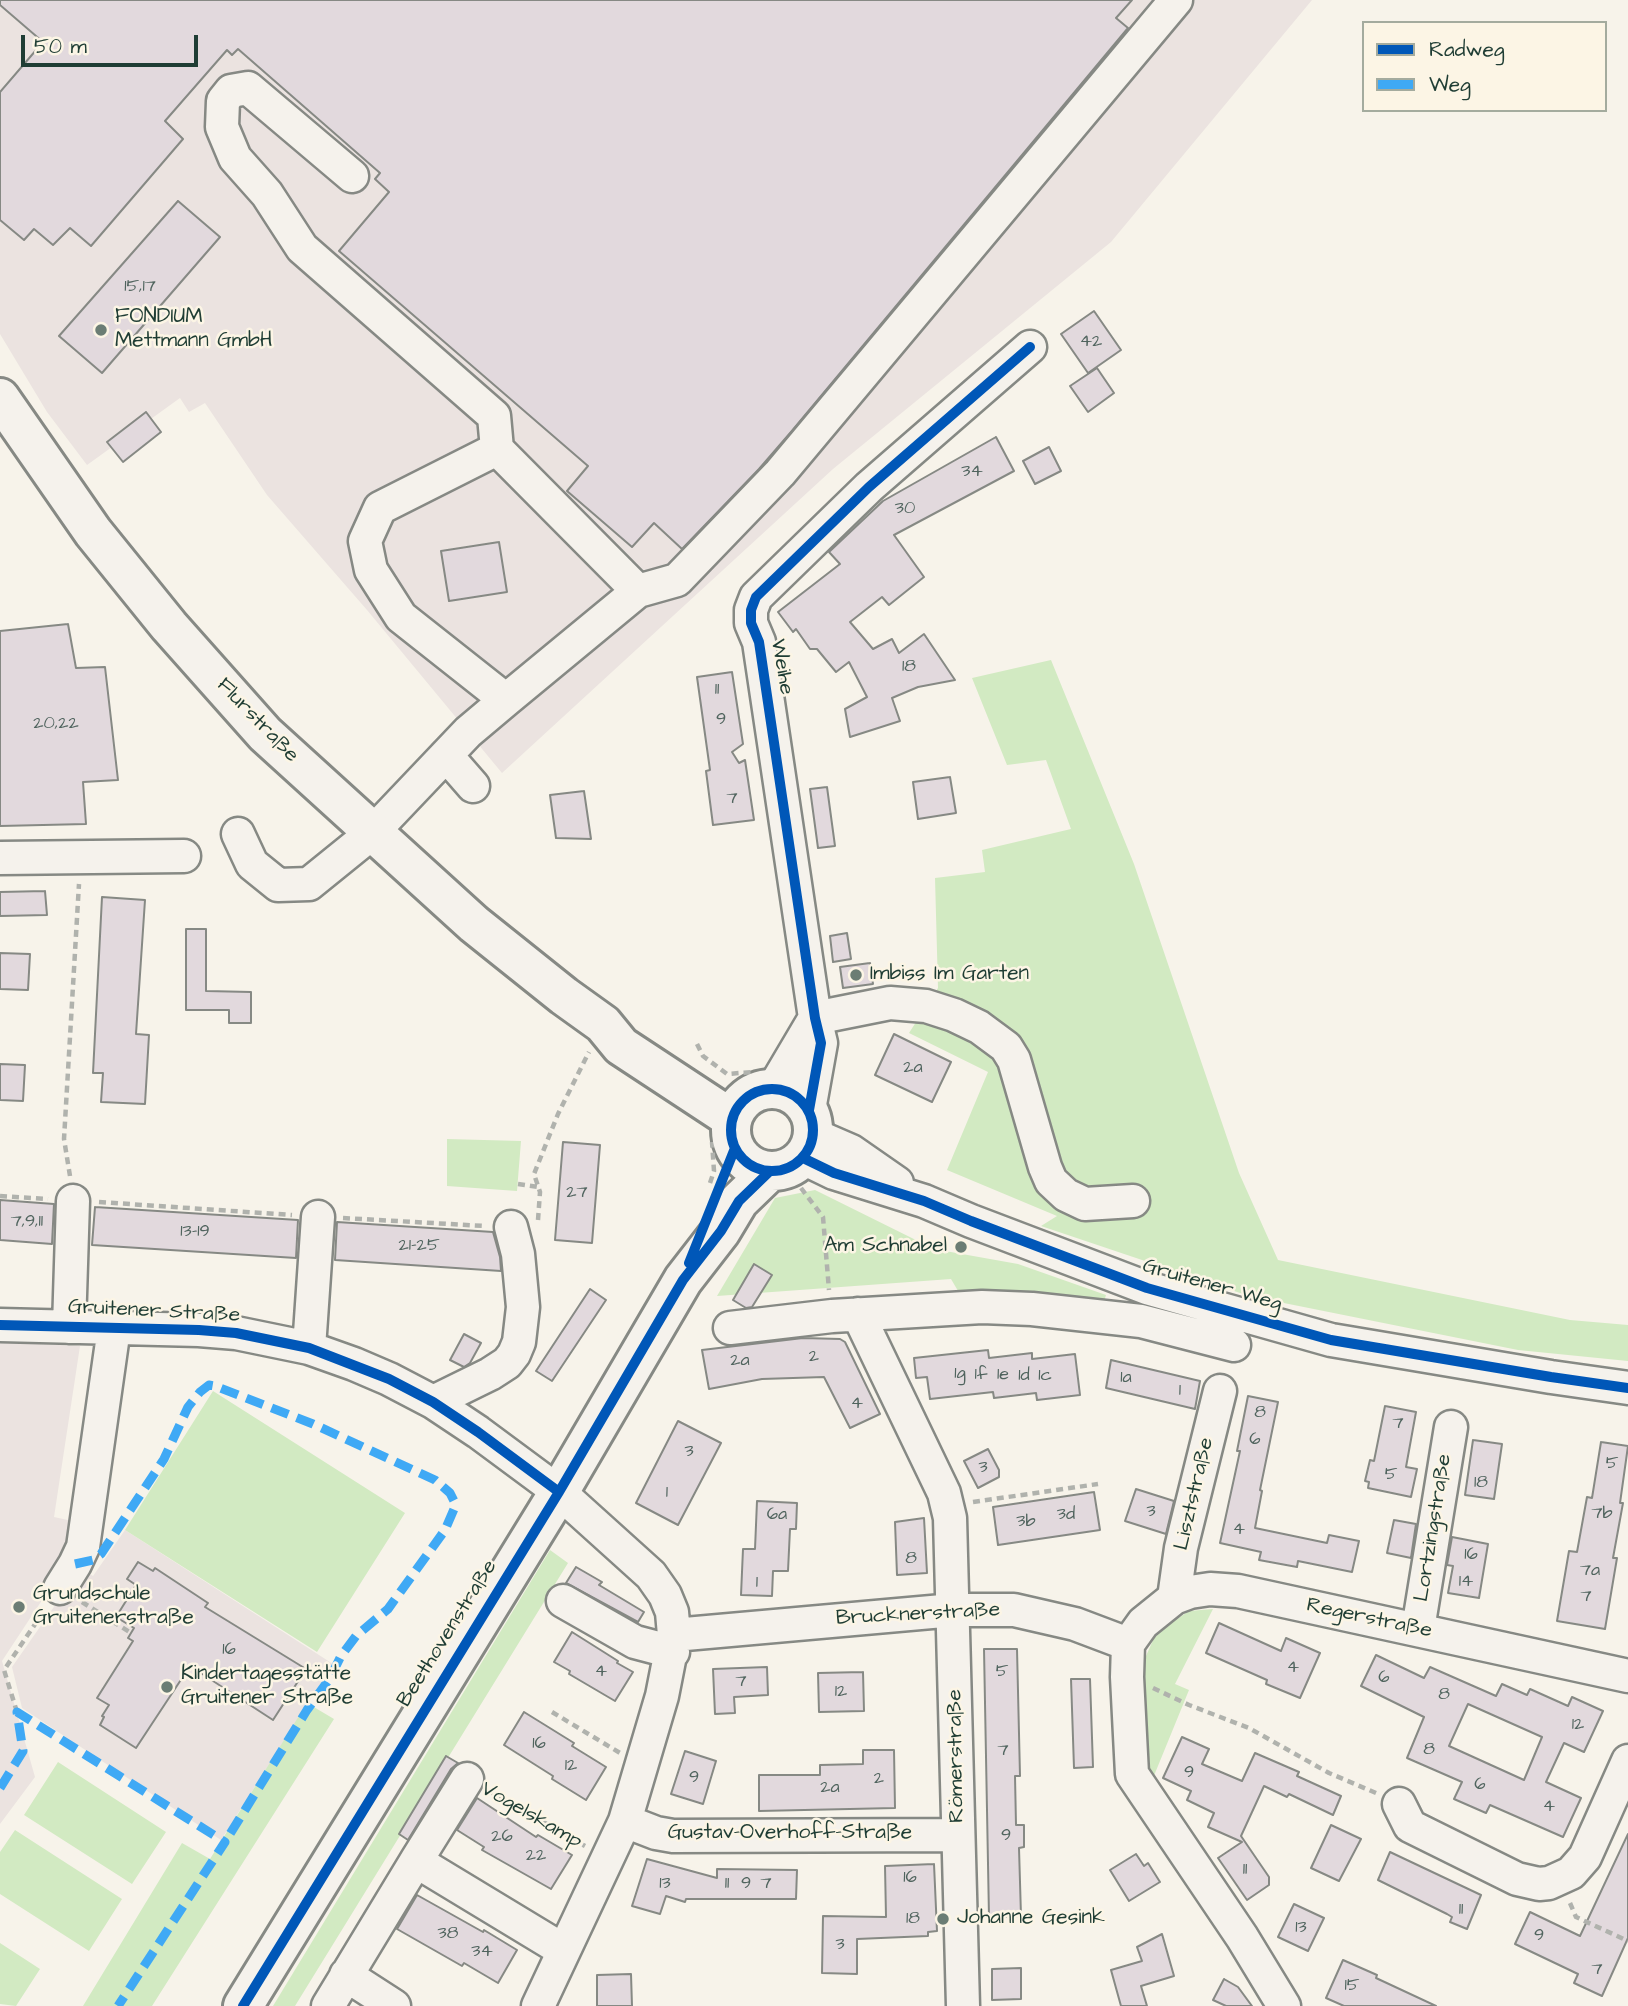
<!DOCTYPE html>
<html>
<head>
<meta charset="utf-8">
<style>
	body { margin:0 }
	#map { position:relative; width:1628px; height:2006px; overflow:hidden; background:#f7f3ea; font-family:"Architects Daughter",sans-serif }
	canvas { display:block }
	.legend { position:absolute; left:1362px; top:21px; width:245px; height:91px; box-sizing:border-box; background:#fcf5e5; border:2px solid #a4ab9e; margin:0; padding:9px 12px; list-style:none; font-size:21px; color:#1f3d34 }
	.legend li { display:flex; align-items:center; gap:14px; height:35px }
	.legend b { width:35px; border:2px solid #a4ab9e }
	.scale { position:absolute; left:21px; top:35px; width:177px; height:32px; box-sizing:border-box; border:4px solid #1f3d34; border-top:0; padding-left:9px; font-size:21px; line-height:24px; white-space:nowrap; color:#1f3d34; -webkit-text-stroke:5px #fcf5e5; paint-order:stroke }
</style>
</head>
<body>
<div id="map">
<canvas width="1628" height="2006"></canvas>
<ul class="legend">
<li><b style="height:9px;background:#0057b8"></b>Radweg</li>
<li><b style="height:9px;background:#3fa9f5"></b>Weg</li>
</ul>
<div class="scale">50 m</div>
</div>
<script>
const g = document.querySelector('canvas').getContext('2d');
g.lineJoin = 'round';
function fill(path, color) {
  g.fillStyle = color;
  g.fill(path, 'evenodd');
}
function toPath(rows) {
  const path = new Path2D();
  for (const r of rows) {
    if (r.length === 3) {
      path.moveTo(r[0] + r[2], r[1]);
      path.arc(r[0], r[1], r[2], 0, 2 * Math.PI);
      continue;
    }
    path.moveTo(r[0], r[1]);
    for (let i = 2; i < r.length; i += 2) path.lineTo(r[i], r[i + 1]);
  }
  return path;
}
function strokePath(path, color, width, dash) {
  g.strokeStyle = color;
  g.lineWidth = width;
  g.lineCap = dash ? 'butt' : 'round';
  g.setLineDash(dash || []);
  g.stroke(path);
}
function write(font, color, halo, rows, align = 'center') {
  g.font = font + ' "Architects Daughter",sans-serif';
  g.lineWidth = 5;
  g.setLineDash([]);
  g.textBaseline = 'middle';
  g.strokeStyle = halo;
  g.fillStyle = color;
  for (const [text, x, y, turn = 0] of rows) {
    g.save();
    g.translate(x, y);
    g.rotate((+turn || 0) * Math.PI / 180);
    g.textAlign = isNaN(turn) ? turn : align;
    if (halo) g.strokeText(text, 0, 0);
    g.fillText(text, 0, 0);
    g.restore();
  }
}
fill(toPath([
	[0,0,1312,0,1111,242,833,469,502,773,367,610,267,495,205,403,189,412,180,398,87,465,47,412,0,334],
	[0,1342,80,1346,54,1517,86,1524,73,1553,2,1661,35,1777,0,1824],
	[125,1530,333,1664,221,1840,22,1708,12,1667,81,1568,93,1576]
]), '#ebe3e0');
fill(toPath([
	[1051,660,1134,864,1239,1173,1278,1260,1570,1320,1628,1325,1628,1361,1518,1350,1249,1296,1041,1226,1057,1216,947,1170,988,1072,909,1033,938,988,935,878,985,872,982,850,1071,829,1046,760,1007,765,972,678],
	[447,1139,521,1141,517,1191,447,1186],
	[815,1190,934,1249,1018,1264,1106,1295,1103,1305,961,1296,951,1279,717,1296,775,1198],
	[213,1391,405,1513,317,1652,125,1530],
	[550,1550,568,1563,295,2006,273,2006],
	[1213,1609,1175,1684,1189,1690,1151,1783,1146,1768,1142,1678,1146,1656,1154,1638,1171,1623,1189,1611],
	[307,1703,334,1719,152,2006,83,2006,182,1843,210,1859],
	[58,1762,166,1832,132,1884,24,1815],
	[15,1830,122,1899,89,1951,0,1894,0,1852],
	[0,1943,40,1969,16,2006,0,2004]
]), '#d2eac2');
const building = toPath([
	[0,0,1132,0,1116,18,1128,28,791,432,759,469,682,549,654,523,632,547,567,491,588,466,339,251,389,192,375,179,380,173,238,49,232,55,227,50,165,121,183,139,91,246,70,228,53,245,34,229,24,240,0,220,0,92,43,42,0,5,0,0],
	[178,201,220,237,102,373,59,336,178,201],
	[1094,311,1121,350,1088,373,1061,334,1094,311],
	[1097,368,1114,393,1088,412,1070,386,1097,368],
	[146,412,161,432,123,462,107,442,146,412],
	[996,437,1014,471,894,535,924,577,889,605,882,597,850,622,873,649,892,639,899,653,924,634,955,680,918,687,892,698,900,721,850,737,845,709,867,697,849,662,836,672,817,649,810,649,796,629,793,632,778,612,840,564,829,552,883,501,996,437],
	[1049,447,1061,471,1035,484,1023,461,1049,447],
	[499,542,507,592,449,601,441,551,499,542],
	[68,624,76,668,105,667,118,780,83,782,86,824,0,826,0,631,68,624],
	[732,672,743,744,732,752,739,763,745,760,754,820,713,825,706,771,710,770,697,677,732,672],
	[950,777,956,813,918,819,913,782,950,777],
	[827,787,835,846,818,848,810,789,827,787],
	[584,791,591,839,556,838,550,795,584,791],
	[45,891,47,915,0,916,0,892,45,891],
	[102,897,145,900,136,1034,149,1035,145,1104,101,1102,103,1073,93,1073,102,897],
	[186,929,206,929,206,991,251,992,251,1023,229,1023,229,1010,186,1010,186,929],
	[847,933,851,959,833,962,830,936,847,933],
	[0,953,30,954,28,990,0,989,0,953],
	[870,963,873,984,843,988,840,967,870,963],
	[894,1034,951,1062,932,1102,875,1075,894,1034],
	[0,1064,25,1065,23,1101,0,1100,0,1064],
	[563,1142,600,1145,592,1243,555,1240,563,1142],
	[0,1200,54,1204,52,1244,0,1240,0,1200],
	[95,1207,298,1220,296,1258,92,1245,95,1207],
	[337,1222,493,1232,500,1257,501,1271,335,1260,337,1222],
	[754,1264,772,1275,752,1307,746,1308,733,1300,754,1264],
	[590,1289,606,1300,552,1381,536,1371,590,1289],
	[464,1334,481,1343,470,1363,464,1367,450,1360,464,1334],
	[803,1338,840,1339,845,1342,880,1414,850,1428,824,1377,762,1379,709,1389,702,1350,803,1338],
	[988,1350,989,1358,1032,1353,1032,1359,1075,1354,1080,1395,1037,1400,1036,1393,994,1398,993,1392,930,1399,927,1377,916,1378,914,1358,988,1350],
	[1111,1360,1200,1381,1195,1409,1106,1388,1111,1360],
	[1248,1396,1278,1402,1260,1490,1262,1491,1255,1528,1327,1543,1329,1535,1359,1541,1352,1572,1298,1561,1297,1567,1259,1560,1261,1552,1220,1543,1240,1451,1237,1451,1248,1396],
	[1385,1406,1416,1412,1406,1467,1417,1469,1411,1497,1368,1488,1369,1482,1365,1481,1370,1460,1374,1461,1385,1406],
	[678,1421,721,1443,678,1525,636,1503,678,1421],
	[1473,1440,1502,1444,1494,1499,1465,1495,1473,1440],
	[1601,1442,1628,1446,1620,1503,1623,1503,1613,1558,1617,1558,1605,1629,1557,1621,1569,1551,1577,1552,1587,1497,1592,1498,1601,1442],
	[988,1449,999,1470,999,1477,978,1488,964,1461,988,1449],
	[1136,1489,1174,1501,1166,1534,1125,1521,1136,1489],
	[1094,1492,1100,1530,998,1545,993,1507,1094,1492],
	[757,1501,797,1503,796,1529,790,1529,788,1571,773,1571,772,1596,741,1595,743,1549,755,1549,757,1501],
	[924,1518,927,1573,897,1575,895,1522,924,1518],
	[1394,1520,1416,1524,1411,1558,1387,1553,1394,1520],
	[1452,1537,1488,1544,1479,1598,1448,1593,1453,1566,1447,1565,1452,1537],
	[138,1562,153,1571,155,1568,208,1603,205,1607,306,1669,273,1720,190,1666,136,1748,100,1725,104,1717,102,1716,109,1705,97,1698,133,1641,128,1638,134,1628,116,1617,136,1585,127,1579,138,1562],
	[576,1567,602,1582,599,1585,644,1612,638,1622,566,1583,576,1567],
	[1219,1623,1281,1651,1286,1638,1320,1653,1300,1698,1266,1684,1267,1680,1206,1653,1219,1623],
	[572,1632,618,1661,617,1663,633,1672,615,1701,569,1674,570,1671,554,1662,572,1632],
	[984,1649,1017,1649,1020,1776,1015,1776,1016,1825,1024,1825,1024,1847,1019,1848,1021,1916,989,1917,984,1649],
	[1376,1655,1424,1678,1430,1667,1496,1696,1502,1684,1527,1695,1530,1689,1568,1706,1572,1697,1603,1711,1584,1752,1564,1743,1546,1782,1581,1798,1563,1837,1490,1805,1486,1813,1454,1799,1462,1782,1407,1758,1424,1717,1361,1686,1376,1655],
	[1468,1704,1542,1737,1524,1780,1449,1746,1468,1704],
	[767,1667,768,1695,734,1697,735,1713,715,1714,713,1669,767,1667],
	[863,1672,864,1711,819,1712,818,1673,863,1672],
	[1071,1679,1090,1679,1093,1767,1074,1768,1071,1679],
	[524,1712,574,1743,572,1746,606,1767,586,1800,552,1779,553,1776,504,1745,524,1712],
	[1182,1737,1209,1749,1202,1764,1242,1781,1255,1753,1299,1772,1297,1776,1341,1796,1333,1815,1289,1794,1287,1797,1264,1786,1241,1836,1269,1877,1269,1885,1247,1900,1218,1858,1242,1842,1208,1827,1214,1813,1187,1800,1191,1791,1163,1778,1182,1737],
	[863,1750,894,1750,895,1808,759,1811,759,1775,820,1775,820,1765,863,1764,863,1750],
	[685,1751,716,1761,703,1804,671,1794,685,1751],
	[446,1756,458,1763,451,1769,408,1840,399,1834,446,1756],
	[477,1798,536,1837,538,1835,572,1855,551,1889,482,1850,484,1847,457,1830,477,1798],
	[1331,1825,1361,1839,1339,1881,1311,1868,1331,1825],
	[1628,1834,1628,1938,1602,1996,1574,1983,1578,1974,1515,1944,1530,1912,1580,1936,1628,1834],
	[1390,1852,1481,1895,1467,1929,1450,1922,1452,1917,1447,1914,1378,1880,1390,1852],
	[1136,1854,1144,1866,1148,1863,1160,1882,1129,1901,1110,1870,1136,1854],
	[647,1859,717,1878,717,1869,797,1870,796,1899,686,1899,685,1902,666,1896,660,1914,632,1906,647,1859],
	[934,1864,937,1931,928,1932,928,1936,857,1939,857,1974,822,1973,823,1916,886,1917,885,1866,934,1864],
	[417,1895,483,1932,484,1930,517,1950,498,1983,464,1963,462,1966,397,1929,417,1895],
	[1294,1904,1324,1918,1308,1951,1278,1937,1294,1904],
	[1162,1934,1174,1976,1141,1986,1147,2006,1121,2006,1111,1970,1142,1961,1137,1947,1162,1934],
	[1343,1960,1377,1975,1376,1978,1436,2006,1344,2006,1326,1998,1343,1960],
	[1021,1968,1021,1999,992,2000,992,1969,1021,1968],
	[631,1974,632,2006,597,2006,597,1975,631,1974],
	[1224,1979,1238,1987,1252,2006,1226,2006,1213,2000,1224,1979]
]);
fill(building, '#e2d9dd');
strokePath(building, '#868984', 2);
const minor = toPath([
	[352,176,248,88,231,91,223,101,222,127,235,158,267,194,302,248,494,416,497,449,638,591],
	[497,449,380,508,365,541,371,570,401,617,506,700],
	[446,755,473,786],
	[238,834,252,864,278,885,309,884,372,833,468,732,506,700,638,591,677,580,780,473,1176,0],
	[0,858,184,856],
	[815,1018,890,1003,926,1006,954,1015,979,1027,1006,1047,1014,1060,1045,1167,1051,1181,1066,1195,1085,1204,1133,1201],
	[773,1089,815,1018],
	[809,1110,821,1043,815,1018,759,642,751,623,751,610,756,597,869,487,1030,347],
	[814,1135,851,1151,897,1183],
	[803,1158,834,1173,924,1201,971,1221,1147,1288,1331,1340,1551,1377,1628,1388],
	[858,1314,944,1493,950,1518,963,2006],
	[0,1325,199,1330,236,1333,309,1348,354,1364,389,1379,433,1402,478,1432,559,1492,651,1575,665,1595,672,1612,674,1635,662,1696,625,1821,538,2006],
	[69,1327,73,1201],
	[730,1328,832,1316,982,1307,1032,1309,1141,1321,1234,1345],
	[309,1348,318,1217],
	[433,1402,490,1374,507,1363,514,1354,519,1342,523,1307,518,1254,511,1227],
	[60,1588,75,1564,83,1547,114,1328],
	[1174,1598,1181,1548,1220,1391],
	[563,1601,635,1642,673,1652],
	[1418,1629,1451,1427],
	[674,1635,954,1610,1014,1610,1075,1624,1128,1644],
	[1128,1644,1143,1623,1174,1598,1190,1592,1210,1589,1238,1591,1628,1676],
	[1128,1644,1127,1677,1132,1774,1242,1937,1284,2006],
	[467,1779,416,1861,563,1950],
	[1399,1804,1410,1826,1517,1879,1539,1884,1549,1883,1571,1873,1585,1857,1628,1761],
	[625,1821,656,1833,673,1836,958,1835],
	[346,1975,394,2006],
	[328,2006,416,1861]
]);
const major = toPath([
	[0,398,93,532,169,626,265,734,474,924,564,996,603,1024,621,1046,732,1119],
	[772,1130,41],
	[243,2006,559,1492,683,1280,721,1231,739,1201,769,1172]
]);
strokePath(minor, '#868984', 37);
strokePath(major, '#868984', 44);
strokePath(toPath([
	[697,1044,703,1056,727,1074,753,1072],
	[70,1176,64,1139,79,884],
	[710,1183,714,1171,712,1142],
	[518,1184,538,1187],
	[801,1188,823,1217,829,1290],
	[0,1196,48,1199],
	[99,1202,292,1215],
	[343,1218,485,1226],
	[538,1220,540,1192,534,1174,558,1114,589,1052],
	[973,1502,1098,1484],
	[82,1602,131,1633],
	[1153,1688,1189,1705,1249,1728,1329,1773,1376,1793],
	[17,1712,4,1670,46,1608],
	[552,1712,620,1753],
	[489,1791,585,1846],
	[1570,1903,1576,1917,1628,1941]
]), '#b0b2ad', 4.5, [7, 5]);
strokePath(minor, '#f5f2ec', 32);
strokePath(major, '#f5f2ec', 38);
strokePath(toPath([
	[75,1564,93,1560,101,1554,164,1459,188,1407,200,1392,209,1385,215,1386,313,1424,435,1480,450,1493,454,1501,454,1509,445,1530,388,1609,356,1636,341,1656,330,1678,307,1710,225,1842],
	[0,1788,23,1751,17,1712,225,1842,118,2006]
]), '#3fa9f5', 9, [18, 9]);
strokePath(toPath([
	[772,1130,41],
	[809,1110,821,1043,815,1018,759,642,751,623,751,610,756,597,869,487,1030,347],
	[803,1158,834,1173,924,1201,971,1221,1147,1288,1331,1340,1551,1377,1628,1388],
	[689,1263,735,1148],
	[0,1325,199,1330,236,1333,309,1348,389,1379,433,1402,478,1432,559,1492],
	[243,2006,559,1492,683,1280,721,1231,739,1201,769,1172]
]), '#0057b8', 10);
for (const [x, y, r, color] of [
	[101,330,7,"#6b7d74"],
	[856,975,7,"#6b7d74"],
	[961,1247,7,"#6b7d74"],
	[19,1607,7,"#6b7d74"],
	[167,1687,7,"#6b7d74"],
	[943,1919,7,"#6b7d74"]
]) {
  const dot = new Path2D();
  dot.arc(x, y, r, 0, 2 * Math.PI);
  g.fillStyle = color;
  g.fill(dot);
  strokePath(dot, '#fcf5e5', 2.5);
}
write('18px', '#50645e', null, [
	["15,17",140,287],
	["42",1091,342],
	["34",972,472],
	["30",905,509],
	["18",909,667],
	["11",717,690],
	["9",721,720],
	["20,22",56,724],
	["7",732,799],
	["2a",913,1068],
	["27",577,1193],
	["7,9,11",27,1222],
	["13-19",195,1232],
	["21-25",419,1246],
	["2",814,1357],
	["2a",740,1361],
	["1g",960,1374],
	["1f",981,1375],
	["1e",1003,1375],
	["1d",1024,1376],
	["1c",1045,1376],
	["1a",1126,1378],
	["1",1180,1391],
	["4",857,1404],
	["8",1260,1413],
	["7",1398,1424],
	["6",1255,1440],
	["3",689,1452],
	["5",1612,1464],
	["3",983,1468],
	["5",1391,1475],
	["18",1481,1483],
	["1",667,1493],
	["3",1151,1512],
	["7b",1602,1514],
	["6a",777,1515],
	["3d",1066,1515],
	["3b",1026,1522],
	["4",1239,1530],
	["16",1471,1555],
	["8",911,1559],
	["7a",1590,1571],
	["14",1466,1582],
	["1",757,1583],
	["7",1586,1597],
	["16",229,1650],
	["4",1293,1668],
	["4",601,1672],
	["5",1002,1672],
	["6",1384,1678],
	["7",741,1682],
	["12",841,1692],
	["8",1444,1695],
	["12",1578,1725],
	["16",539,1744],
	["8",1429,1750],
	["7",1003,1751],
	["12",571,1766],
	["9",1189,1773],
	["9",694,1778],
	["2",879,1779],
	["6",1480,1785],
	["2a",830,1788],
	["4",1549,1807],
	["9",1006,1836],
	["26",502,1837],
	["22",536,1856],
	["11",1245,1870],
	["16",910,1878],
	["13",665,1884],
	["11",727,1884],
	["9",746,1884],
	["7",766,1884],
	["11",1461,1910],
	["18",913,1919],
	["13",1301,1928],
	["38",448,1934],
	["9",1539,1936],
	["3",840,1945],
	["34",482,1952],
	["7",1597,1970],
	["15",1352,1986]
]);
write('21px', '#1f3d34', '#fcf5e5', [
	["FONDIUM",115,318],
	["Mettmann GmbH",115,342],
	["Imbiss Im Garten",870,975],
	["Am Schnabel",947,1247,"right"],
	["Grundschule",33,1595],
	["Gruitenerstraße",33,1619],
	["Kindertagesstätte",181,1675],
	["Gruitener Straße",181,1699],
	["Johanne Gesink",957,1919]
], 'left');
write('21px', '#1f3d34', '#fcf5e5', [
	["Weihe",781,667,80],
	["Flurstraße",257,721,46],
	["Gruitener Weg",1212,1286,16],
	["Gruitener Straße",154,1312,3],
	["Lisztstraße",1195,1494,-77],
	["Lortzingstraße",1434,1528,-81],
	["Brucknerstraße",918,1615,-3],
	["Regerstraße",1369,1619,12],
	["Beethovenstraße",448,1634,-58],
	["Römerstraße",957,1756,-91],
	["Vogelskamp",531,1816,30],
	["Gustav-Overhoff-Straße",790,1834]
]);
</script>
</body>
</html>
